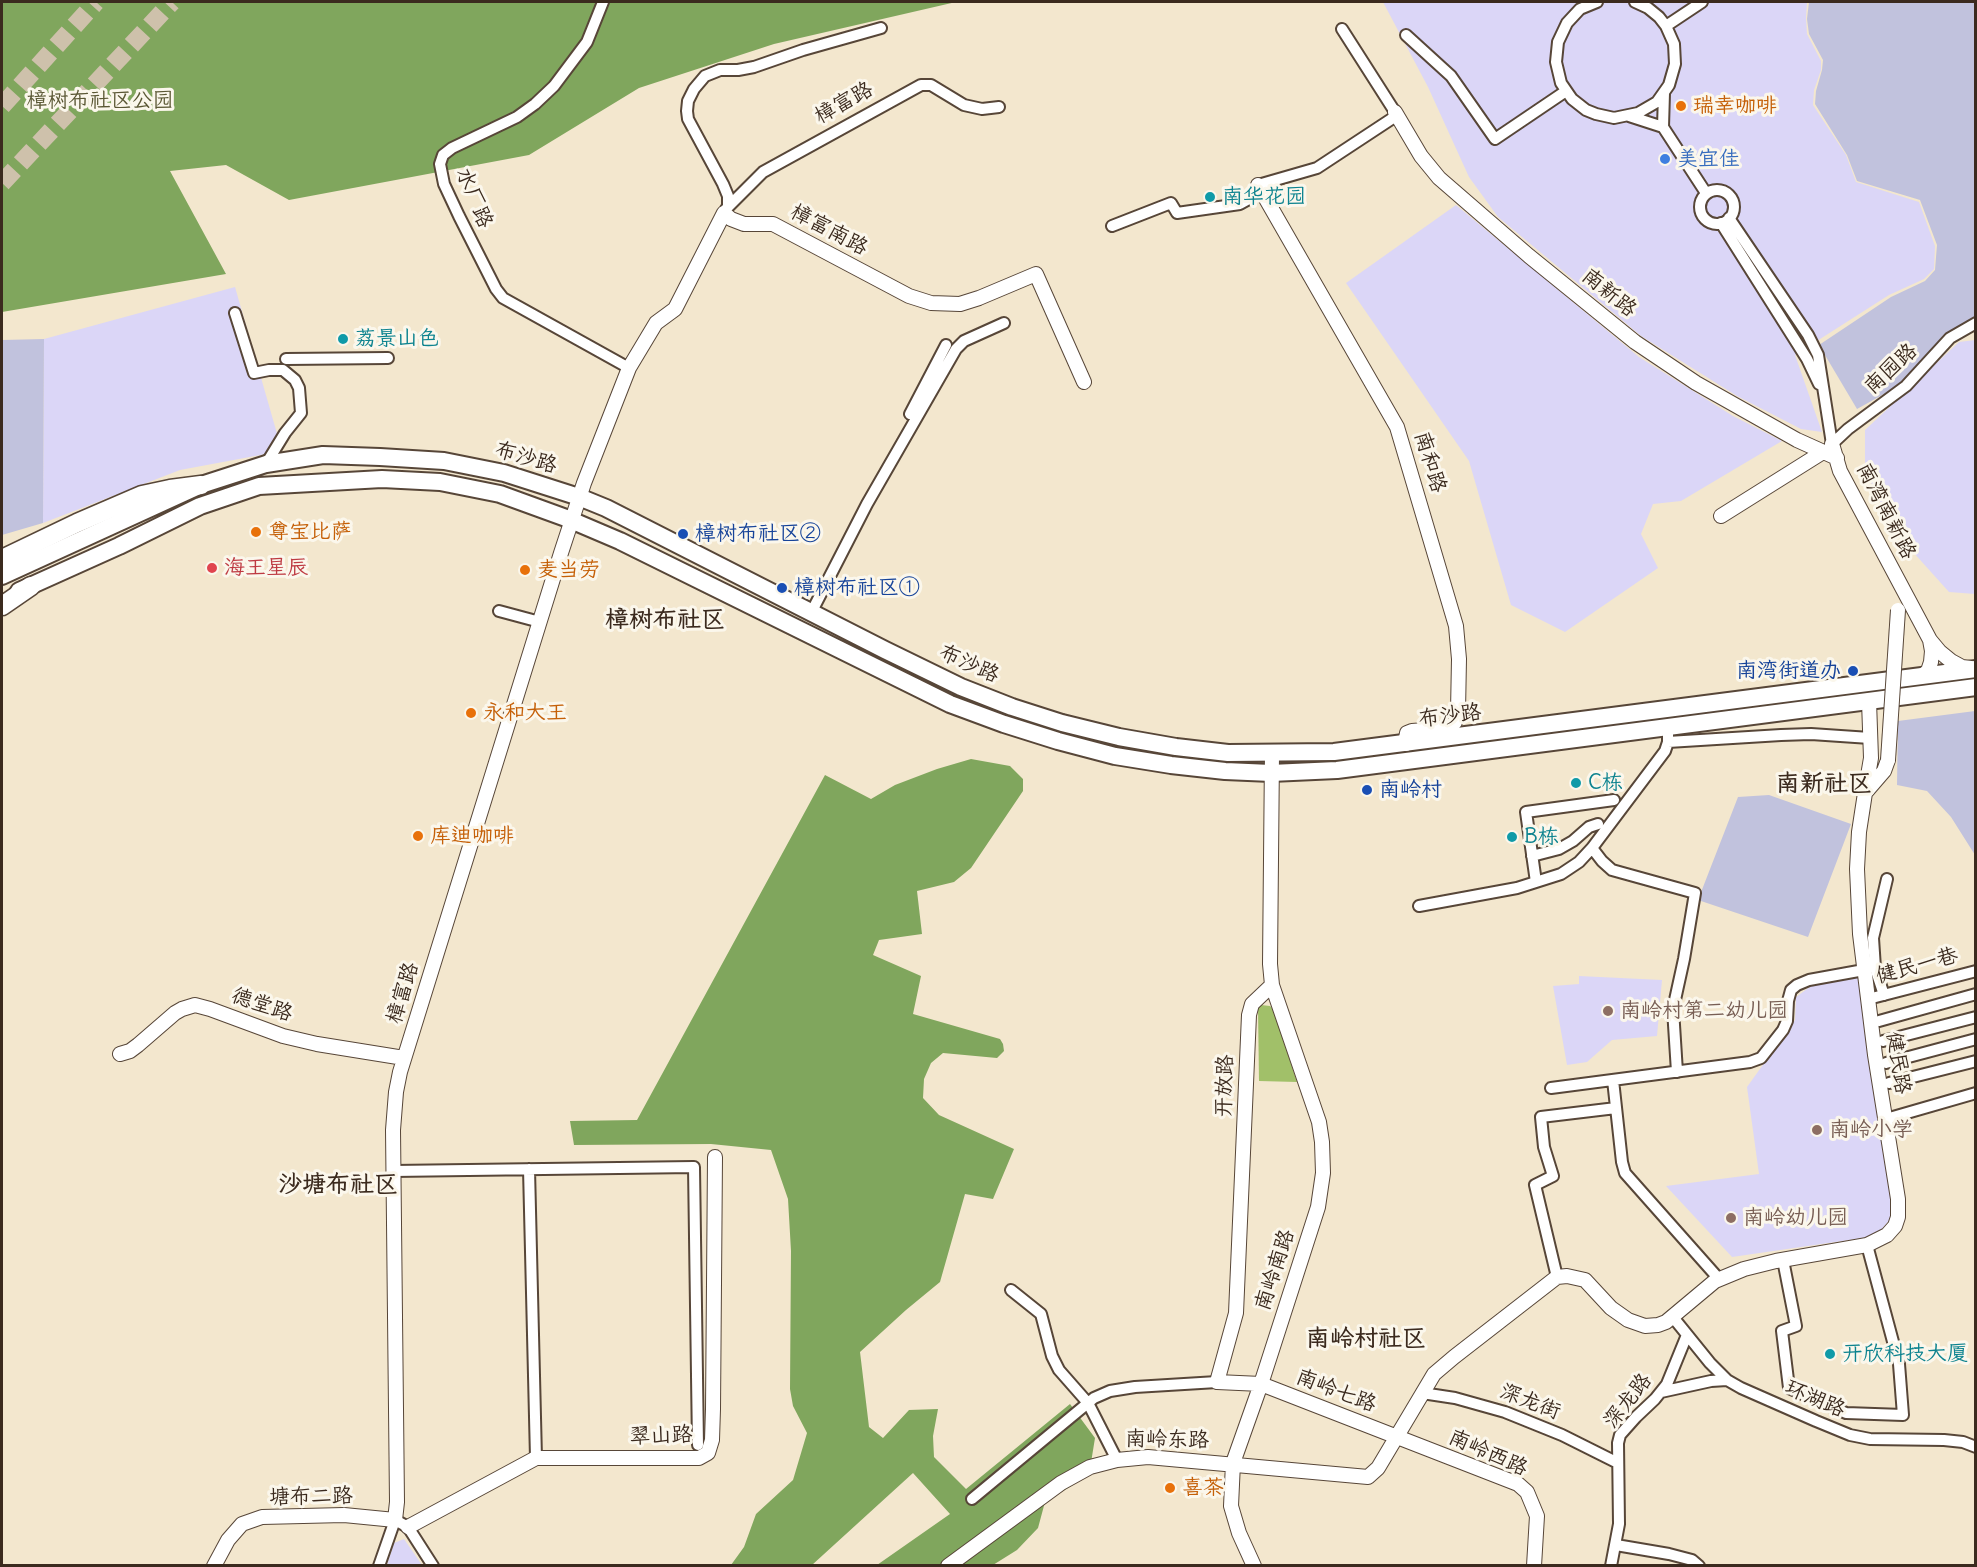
<!DOCTYPE html>
<html>
<head>
<meta charset="utf-8">
<style>
	body { margin:0 }
	#map { position:relative; width:1977px; height:1567px; overflow:hidden; background:#f3e7ce; font-family:Delius,sans-serif }
	canvas { display:block }
	.frame { position:absolute; inset:0; border:3px solid #3b2a1e; pointer-events:none }
</style>
</head>
<body>
<div id="map">
<canvas width="1977" height="1567"></canvas>
<div class="frame"></div>
</div>
<script>
const g = document.querySelector('canvas').getContext('2d');
g.lineJoin = 'round';
function fill(path, color) {
  g.fillStyle = color;
  g.fill(path, 'evenodd');
}
function toPath(rows) {
  const path = new Path2D();
  for (const r of rows) {
    if (r.length === 3) {
      path.moveTo(r[0] + r[2], r[1]);
      path.arc(r[0], r[1], r[2], 0, 2 * Math.PI);
      continue;
    }
    path.moveTo(r[0], r[1]);
    for (let i = 2; i < r.length; i += 2) path.lineTo(r[i], r[i + 1]);
  }
  return path;
}
function strokePath(path, color, width, dash) {
  g.strokeStyle = color;
  g.lineWidth = width;
  g.lineCap = dash ? 'butt' : 'round';
  g.setLineDash(dash || []);
  g.stroke(path);
}
function write(font, color, halo, rows, align = 'center') {
  g.font = font + ' Delius,"LXGW WenKai TC",sans-serif';
  g.lineWidth = 6;
  g.setLineDash([]);
  g.textBaseline = 'middle';
  g.strokeStyle = halo;
  g.fillStyle = color;
  for (const [text, x, y, turn = 0] of rows) {
    g.save();
    g.translate(x, y);
    g.rotate((+turn || 0) * Math.PI / 180);
    g.textAlign = isNaN(turn) ? turn : align;
    if (halo) g.strokeText(text, 0, 0);
    g.fillText(text, 0, 0);
    g.restore();
  }
}
fill(toPath([
	[1383,2,1807,2,1806,18,1807,34,1821,61,1821,70,1814,90,1813,105,1846,155,1856,182,1919,202,1935,246,1934,269,1924,279,1889,295,1795,355,1822,432,1801,429,1737,396,1641,336,1498,217,1469,177,1428,87],
	[1456,205,1639,357,1733,416,1782,441,1681,501,1653,504,1641,534,1658,568,1565,632,1511,605,1469,461,1346,283],
	[235,287,282,451,180,470,43,523,44,339],
	[1975,340,1975,594,1949,592,1895,532,1865,470,1865,430,1959,342],
	[1579,976,1662,980,1657,1036,1612,1040,1587,1062,1567,1065,1553,986,1579,984],
	[1859,976,1892,1209,1891,1218,1882,1229,1870,1237,1732,1257,1666,1186,1759,1174,1747,1087,1795,1020,1796,997,1811,986],
	[404,1539,422,1565,387,1565,394,1543]
]), '#dbd6f7');
fill(toPath([
	[1809,2,1975,2,1975,317,1947,336,1902,384,1857,409,1819,345,1891,297,1925,281,1935,270,1937,245,1920,200,1857,181,1847,155,1815,104,1816,91,1822,70,1823,60,1809,34,1807,19],
	[44,339,43,523,2,535,2,340],
	[1975,711,1976,712,1975,855,1951,817,1927,791,1897,785,1898,721],
	[1769,795,1851,824,1808,937,1698,900,1738,797]
]), '#c1c2dd');
fill(toPath([
	[1261,1005,1270,1006,1273,1009,1297,1082,1259,1081,1258,1008]
]), '#a1c069');
fill(toPath([
	[2,2,956,2,774,44,639,88,529,155,289,200,226,165,170,171,226,274,2,312],
	[971,759,1010,766,1023,779,1023,791,971,868,954,882,917,891,922,934,879,940,873,955,921,976,913,1014,1000,1039,1003,1044,1004,1051,997,1058,943,1053,931,1063,924,1079,923,1098,939,1115,1014,1149,993,1199,965,1194,940,1282,906,1310,860,1352,869,1427,883,1438,909,1410,938,1409,933,1436,934,1457,966,1489,1070,1404,1095,1438,1089,1475,1045,1502,1038,1528,1017,1550,993,1565,877,1565,950,1514,913,1473,812,1565,731,1565,744,1547,756,1514,793,1480,807,1433,793,1406,790,1389,791,1251,788,1199,771,1150,711,1144,574,1145,570,1121,637,1120,825,775,871,799,895,785,937,769]
]), '#80a65d');
strokePath(toPath([
	[2,106,96,2],
	[2,183,172,2]
]), '#cec1ab', 18, [18, 9]);
const minor = toPath([
	[603,2,587,42,554,86,535,104,517,117,452,148,443,155,440,164,444,184,459,216,496,289,503,298,629,368],
	[1597,2,1580,9,1567,23,1558,42,1556,62,1561,83,1572,99,1586,110,1596,114,1614,118,1638,113,1657,102,1669,85,1675,64,1674,44,1666,26,1659,17,1648,8,1635,2],
	[1666,26,1702,2],
	[1342,29,1395,112],
	[1406,35,1451,76,1495,139,1566,91],
	[1664,93,1663,127,1706,193],
	[1629,116,1663,127],
	[1717,207,17],
	[728,206,728,196,723,184,688,119,687,111,688,101,694,89,705,76,720,70,738,70,754,67,803,50,881,28],
	[726,209,763,172,921,85,931,85,964,105,982,109,999,107],
	[1729,218,1808,335,1818,355,1832,444],
	[1721,223,1807,359,1819,384],
	[1112,226,1171,203,1177,213,1240,204,1249,199,1258,185,1317,168,1396,116],
	[235,313,254,373,269,370,283,370,295,380,299,388,301,413,285,433,266,464],
	[286,359,388,358],
	[910,414,946,345],
	[1832,444,1848,429,1906,386,1950,338,1976,323],
	[499,611,540,622],
	[811,613,867,504,956,349,964,341,1004,323],
	[1668,742,1781,735,1811,734,1870,738],
	[1592,848,1602,861,1612,870,1695,893,1684,959,1673,1009,1677,1072],
	[1532,856,1559,849,1573,841,1589,827,1598,824],
	[1536,882,1526,812,1614,800],
	[1419,906,1517,888,1561,874,1579,862,1592,848,1665,751,1668,742,1668,727],
	[1884,995,1875,968,1873,938,1887,879],
	[1868,999,1976,971],
	[1879,1021,1976,994],
	[1883,1041,1976,1017],
	[1886,1063,1976,1039],
	[1613,1080,1622,1162,1625,1173,1719,1279],
	[1889,1083,1976,1061],
	[1551,1088,1750,1062,1761,1058,1783,1030,1787,1021,1788,1001,1791,990,1797,985,1809,980,1864,970],
	[1886,1119,1976,1093],
	[529,1169,536,1458],
	[393,1171,694,1167,698,1445],
	[1783,1260,1796,1326,1782,1331,1789,1388,1846,1413,1903,1415,1899,1364,1867,1245],
	[1557,1277,1535,1185,1553,1176,1544,1147,1541,1117,1616,1108],
	[1011,1290,1041,1314,1052,1356,1059,1370,1088,1403,1117,1460],
	[1672,1316,1710,1363,1727,1380,1741,1388,1816,1421,1850,1435,1870,1439,1944,1440,1963,1442,1976,1447],
	[1661,1392,1711,1381,1727,1380],
	[1422,1393,1455,1398,1505,1412,1562,1435,1618,1463],
	[972,1499,1094,1398,1110,1391,1135,1387,1217,1382],
	[1616,1545,1669,1554,1692,1560,1699,1566],
	[379,1566,395,1520,408,1527,433,1566],
	[1611,1566,1619,1524,1618,1443,1620,1435,1636,1417,1655,1399,1667,1384,1687,1335]
]);
const tertiary = toPath([
	[1395,112,1421,156,1439,178,1529,256,1635,342,1696,383,1797,440,1837,458],
	[1258,185,1397,427,1456,626,1459,659,1458,711,1455,722,1450,728,1412,731,1407,733,1406,738,1406,744],
	[1832,444,1840,471,1930,640,1940,652,1951,661,1962,667,1971,668],
	[1721,516,1823,452],
	[1922,676,1928,671,1931,662,1932,651,1930,640],
	[1272,754,1270,964,1272,985,1252,1004,1249,1015,1236,1313,1217,1382,1261,1384,1518,1484,1527,1492,1537,1516,1534,1566],
	[1865,793,1871,758,1869,701],
	[120,1054,130,1051,138,1045,175,1013,182,1009,195,1005,210,1009,283,1036,317,1044,404,1058],
	[408,1527,536,1458,699,1458,708,1453,712,1440,713,1409,715,1157],
	[214,1566,228,1540,242,1524,262,1517,344,1515,395,1520,397,1502,393,1130,396,1092,400,1072,561,553,584,483,629,368,656,323,675,309,724,213,731,219,744,224,773,224,909,296,931,303,960,304,979,298,1036,274,1084,382],
	[948,1566,1061,1483,1090,1467,1117,1460,1148,1457,1368,1477,1378,1468,1434,1374,1454,1357,1557,1277,1567,1276,1585,1280,1611,1308,1628,1320,1645,1326,1658,1325,1666,1322,1715,1281,1744,1269,1776,1261,1867,1245,1887,1235,1895,1226,1898,1217,1898,1199,1875,1055,1860,934,1857,869,1859,832,1865,793,1884,771,1888,760],
	[1254,1566,1239,1533,1231,1506,1233,1463,1261,1384,1318,1207,1323,1173,1322,1142,1319,1122,1272,985]
]);
const primary = toPath([
	[2,576,201,485,266,464,323,455,380,457,444,461,504,473,579,497,606,508,885,650,961,687,1012,707,1062,723,1119,737,1176,747,1228,753,1334,752,1976,669],
	[19,591,119,546,200,506,259,486,382,479,440,482,500,494,566,518,620,541,950,704,1004,724,1058,741,1115,756,1171,765,1225,771,1271,773,1337,770,1976,687]
]);
const trunk = toPath([
	[2,559,77,523,142,495,170,489,201,485],
	[2,606,31,586]
]);
strokePath(minor, '#574638', 14);
strokePath(tertiary, '#574638', 16);
strokePath(primary, '#574638', 20);
strokePath(trunk, '#574638', 21);
strokePath(minor, '#fff', 10);
strokePath(tertiary, '#fff', 14);
strokePath(primary, '#fff', 16);
strokePath(trunk, '#fff', 18);
const tertiaryBridge = toPath([
	[1888,760,1898,610]
]);
strokePath(tertiaryBridge, '#574638', 16, []);
strokePath(tertiaryBridge, '#fff', 14);
for (const [x, y, r, color] of [
	[1681,106,6,"#e8710a"],
	[1665,159,6,"#3f7fe0"],
	[1210,197,6,"#0f9aa8"],
	[343,339,6,"#0f9aa8"],
	[256,532,6,"#e8710a"],
	[683,534,6,"#1a4fb4"],
	[212,568,6,"#e0444e"],
	[525,570,6,"#e8710a"],
	[782,588,6,"#1a4fb4"],
	[1853,671,6,"#1a4fb4"],
	[471,713,6,"#e8710a"],
	[1576,783,6,"#0f9aa8"],
	[1367,790,6,"#1a4fb4"],
	[418,836,6,"#e8710a"],
	[1512,837,6,"#0f9aa8"],
	[1608,1011,6,"#8d6e63"],
	[1817,1130,6,"#8d6e63"],
	[1731,1218,6,"#8d6e63"],
	[1830,1354,6,"#0f9aa8"],
	[1170,1488,6,"#e8710a"]
]) {
  const dot = new Path2D();
  dot.arc(x, y, r, 0, 2 * Math.PI);
  g.fillStyle = color;
  g.fill(dot);
  strokePath(dot, '#fbf7ec', 2);
}
write('21px', '#5a5734', '#fbf7ec', [
	["樟树布社区公园",100,101]
]);
write('21px', '#3b2a1e', '#fbf7ec', [
	["樟富路",844,103,-29],
	["水厂路",474,198,67],
	["樟富南路",829,230,28],
	["南新路",1609,293,39],
	["南园路",1891,369,-43],
	["布沙路",526,458,16],
	["南和路",1430,462,73],
	["南湾南新路",1886,511,63],
	["布沙路",969,664,24],
	["布沙路",1450,716,-7],
	["健民一巷",1917,966,-15],
	["樟富路",403,993,-73],
	["德堂路",262,1005,19],
	["健民路",1898,1063,81],
	["开放路",1225,1086,-88],
	["南岭南路",1275,1270,-72],
	["南岭七路",1336,1391,21],
	["环湖路",1815,1399,23],
	["深龙路",1628,1401,-52],
	["深龙街",1530,1402,21],
	["翠山路",661,1436,-2],
	["南岭东路",1167,1440,1],
	["南岭西路",1488,1453,24],
	["塘布二路",311,1497,-1]
]);
write('21px', '#c56008', '#fbf7ec', [
	["瑞幸咖啡",1693,106],
	["尊宝比萨",268,532],
	["麦当劳",537,570],
	["永和大王",483,713],
	["库迪咖啡",430,836],
	["喜茶",1182,1488]
], 'left');
write('21px', '#366cbe', '#fbf7ec', [
	["美宜佳",1677,159]
], 'left');
write('21px', '#0d838f', '#fbf7ec', [
	["南华花园",1222,197],
	["荔景山色",355,339],
	["C栋",1588,783],
	["B栋",1524,837],
	["开欣科技大厦",1842,1354]
], 'left');
write('21px', '#164399', '#fbf7ec', [
	["樟树布社区②",695,534],
	["樟树布社区①",794,588],
	["南湾街道办",1841,671,"right"],
	["南岭村",1379,790]
], 'left');
write('21px', '#be3a42', '#fbf7ec', [
	["海王星辰",224,568]
], 'left');
write('21px', '#785e54', '#fbf7ec', [
	["南岭村第二幼儿园",1620,1011],
	["南岭小学",1829,1130],
	["南岭幼儿园",1743,1218]
], 'left');
write('bold 24px', '#3b2a1e', '#fbf7ec', [
	["樟树布社区",665,620],
	["南新社区",1824,784],
	["沙塘布社区",338,1185],
	["南岭村社区",1366,1339]
]);
</script>
</body>
</html>
